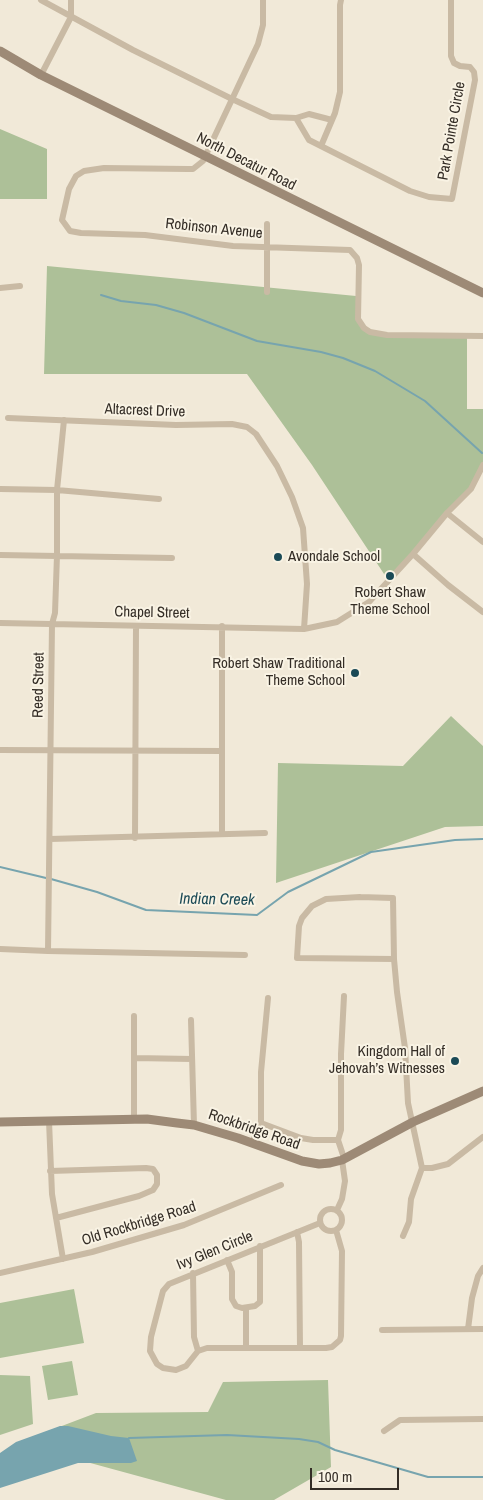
<!DOCTYPE html>
<html>
<head>
<meta charset="utf-8">
<style>
	body { margin:0 }
	#map { position:relative; width:483px; height:1500px; overflow:hidden; background:#f1e9d8; font-family:"Archivo Narrow",sans-serif }
	canvas { display:block }
	.scale { position:absolute; left:310px; top:1468px; width:89px; height:22px; box-sizing:border-box; border:2px solid #342d26; border-top:0; padding-left:6px; font-size:15px; line-height:18px; white-space:nowrap; color:#342d26; -webkit-text-stroke:4px #f9f3e4; paint-order:stroke }
</style>
</head>
<body>
<div id="map">
<canvas width="483" height="1500"></canvas>
<div class="scale">100 m</div>
</div>
<script>
const g = document.querySelector('canvas').getContext('2d');
g.lineJoin = 'round';
function fill(path, color) {
  g.fillStyle = color;
  g.fill(path, 'evenodd');
}
function toPath(rows) {
  const path = new Path2D();
  for (const r of rows) {
    if (r.length === 3) {
      path.moveTo(r[0] + r[2], r[1]);
      path.arc(r[0], r[1], r[2], 0, 2 * Math.PI);
      continue;
    }
    path.moveTo(r[0], r[1]);
    for (let i = 2; i < r.length; i += 2) path.lineTo(r[i], r[i + 1]);
  }
  return path;
}
function strokePath(path, color, width, dash) {
  g.strokeStyle = color;
  g.lineWidth = width;
  g.lineCap = dash ? 'butt' : 'round';
  g.setLineDash(dash || []);
  g.stroke(path);
}
function write(font, color, halo, rows, align = 'center') {
  g.font = font + ' "Archivo Narrow",sans-serif';
  g.lineWidth = 4;
  g.setLineDash([]);
  g.textBaseline = 'middle';
  g.strokeStyle = halo;
  g.fillStyle = color;
  for (const [text, x, y, turn = 0] of rows) {
    g.save();
    g.translate(x, y);
    g.rotate((+turn || 0) * Math.PI / 180);
    g.textAlign = isNaN(turn) ? turn : align;
    if (halo) g.strokeText(text, 0, 0);
    g.fillText(text, 0, 0);
    g.restore();
  }
}
fill(toPath([
	[0,129,47,149,47,199,0,199],
	[47,266,356,296,361,324,381,335,467,337,467,409,483,409,483,465,467,493,388,580,312,465,247,374,44,374],
	[451,716,483,746,483,826,445,827,276,883,278,763,403,766],
	[74,1289,84,1343,0,1358,0,1303],
	[72,1361,78,1395,48,1400,42,1366],
	[0,1375,30,1376,33,1424,0,1435],
	[328,1380,331,1467,274,1500,226,1500,17,1443,96,1413,208,1412,223,1382]
]), '#adc098');
fill(toPath([
	[60,1426,68,1426,111,1436,129,1438,137,1461,131,1463,78,1463,0,1488,0,1453,16,1442]
]), '#77a4ae');
strokePath(toPath([
	[101,295,121,301,156,305,184,313,257,341,321,352,343,358,375,371,425,401,482,453],
	[0,867,46,878],
	[51,879,97,892,146,910,257,915,288,892,371,852,455,840,483,839],
	[129,1438,227,1435,299,1439,318,1442,335,1450,428,1477,483,1477]
]), '#77a4ae', 2);
strokePath(toPath([
	[41,0,133,50,232,99,271,117,296,118,309,140,410,191,429,197,452,199,475,80,474,72,470,67,460,66,454,63,451,56,451,0],
	[263,0,263,25,258,44,203,161,193,169,188,169,104,168,84,171,76,176,69,189,62,220,65,224,70,231,81,233,145,235,233,246,350,250,357,258,359,265,358,319,364,328,370,332,387,335,483,336],
	[41,75,71,17,71,0],
	[296,118,309,114,332,120],
	[321,146,335,113,340,92,340,5,341,0],
	[0,288,20,286],
	[267,292,267,224],
	[8,418,176,425,232,424,247,427,256,434,277,466,292,497,303,528,307,584,304,629],
	[0,489,57,490,159,499],
	[447,513,483,542],
	[413,554,448,585,483,612],
	[0,555,172,558],
	[0,623,304,629,337,622,369,602,413,554,447,513,471,489,483,465],
	[222,626,222,834],
	[0,750,222,751],
	[135,838,136,626],
	[50,839,265,833],
	[360,897,393,898,394,959,297,958,299,926,302,918,312,906,326,899,360,897],
	[0,949,48,951,245,955],
	[48,951,52,624,55,613,57,555,57,490,64,420],
	[394,959,397,992,405,1048,408,1103,422,1168,411,1199,409,1222,403,1236],
	[344,996,341,1054,341,1130,338,1140,344,1158],
	[134,1016,134,1120],
	[191,1020,194,1125],
	[134,1058,192,1059],
	[49,1121,52,1194,63,1259],
	[261,1123,301,1138,313,1140,338,1140],
	[252,1143,261,1123,261,1072,268,998],
	[422,1168,432,1168,448,1164,483,1137],
	[50,1171,146,1168,153,1169,157,1175,157,1184,153,1190,139,1196,56,1218],
	[331,1220,11],
	[337,1210,342,1199,345,1181,342,1160],
	[320,1223,169,1284,163,1291,151,1337,150,1351,157,1364,163,1368,176,1370,186,1366,198,1351,207,1348,326,1348,332,1347,340,1340,341,1336,342,1251,336,1230],
	[297,1232,299,1242,300,1348],
	[227,1260,232,1272,232,1299,236,1306,242,1308,255,1306,260,1302,260,1246],
	[0,1273,92,1252,184,1225,281,1185],
	[193,1273,194,1337,198,1351],
	[468,1329,472,1298,478,1276,483,1268],
	[382,1330,483,1329],
	[246,1348,246,1308],
	[384,1431,400,1420,483,1419]
]), '#c9baa4', 6);
strokePath(toPath([
	[0,51,41,75,483,293],
	[0,1122,147,1119,177,1123,194,1125,238,1138,302,1161,319,1164,330,1163,342,1160,413,1122,483,1091]
]), '#9d8a76', 9);
for (const [x, y, r, color] of [
	[278,557,5,"#1b4a56"],
	[390,576,5,"#1b4a56"],
	[355,673,5,"#1b4a56"],
	[455,1061,5,"#1b4a56"]
]) {
  const dot = new Path2D();
  dot.arc(x, y, r, 0, 2 * Math.PI);
  g.fillStyle = color;
  g.fill(dot);
  strokePath(dot, '#f9f3e4', 2);
}
write('15px', '#342d26', '#f9f3e4', [
	["Park Pointe Circle",452,131,-80],
	["North Decatur Road",246,162,27],
	["Robinson Avenue",214,229,6],
	["Altacrest Drive",145,411,2],
	["Chapel Street",152,613,1],
	["Reed Street",39,685,-89],
	["Rockbridge Road",254,1130,19],
	["Old Rockbridge Road",139,1224,-17],
	["Ivy Glen Circle",215,1251,-22]
]);
write('15px', '#342d26', '#f9f3e4', [
	["Avondale School",288,557,"left"],
	["Robert Shaw",390,593,"center"],
	["Theme School",390,610,"center"],
	["Robert Shaw Traditional",345,664],
	["Theme School",345,681],
	["Kingdom Hall of",445,1052],
	["Jehovah’s Witnesses",445,1069]
], 'right');
write('italic 16px', '#1b4a56', '#f9f3e4', [
	["Indian Creek",217,900,1]
]);
</script>
</body>
</html>
